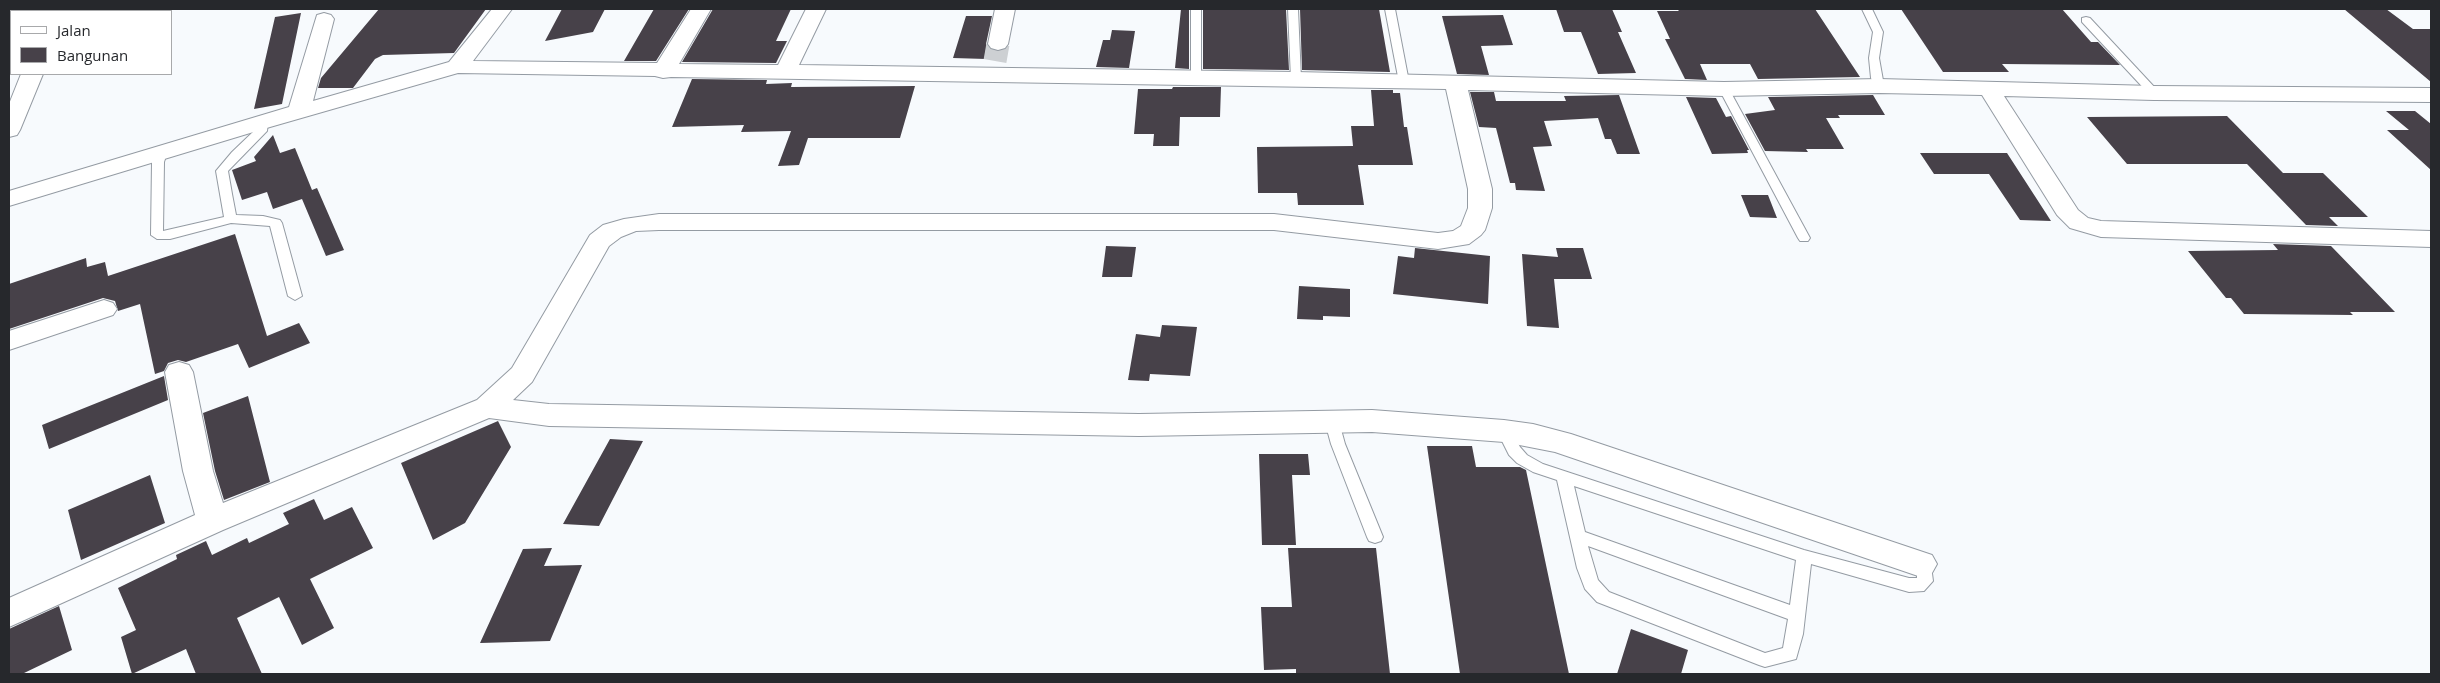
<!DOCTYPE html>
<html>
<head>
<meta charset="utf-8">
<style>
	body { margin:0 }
	#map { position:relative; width:2440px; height:683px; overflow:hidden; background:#f7fafd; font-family:"Open Sans",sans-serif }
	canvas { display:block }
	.frame { position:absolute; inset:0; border:10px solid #26282c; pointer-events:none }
	.legend { position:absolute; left:10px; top:10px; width:162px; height:65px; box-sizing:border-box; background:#fff; border:1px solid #a8a9ab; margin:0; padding:6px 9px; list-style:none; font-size:15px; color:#26282c }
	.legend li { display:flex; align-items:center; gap:10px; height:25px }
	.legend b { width:25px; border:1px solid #a8a9ab }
</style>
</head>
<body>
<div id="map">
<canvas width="2440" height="683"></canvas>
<div class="frame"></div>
<ul class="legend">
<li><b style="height:6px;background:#fff"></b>Jalan</li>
<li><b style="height:14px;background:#474149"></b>Bangunan</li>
</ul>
</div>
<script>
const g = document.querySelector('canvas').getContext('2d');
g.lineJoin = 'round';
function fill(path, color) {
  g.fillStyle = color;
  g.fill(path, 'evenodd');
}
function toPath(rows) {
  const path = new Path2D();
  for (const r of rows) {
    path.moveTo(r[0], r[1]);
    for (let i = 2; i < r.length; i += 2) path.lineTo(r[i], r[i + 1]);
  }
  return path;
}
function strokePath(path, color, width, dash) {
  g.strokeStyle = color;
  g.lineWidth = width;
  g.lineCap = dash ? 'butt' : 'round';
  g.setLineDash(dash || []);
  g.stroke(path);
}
fill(toPath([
	[379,9,486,9,454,53,383,55,375,59,353,88,318,88,321,78],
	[562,9,605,9,593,32,545,41],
	[654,9,689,9,656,61,624,61],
	[713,9,791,9,776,41,787,41,776,63,682,62],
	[1181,9,1189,9,1189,69,1175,68],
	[1203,9,1286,9,1289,70,1203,69],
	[1300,9,1379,9,1390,72,1302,70],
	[1556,9,1612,9,1622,32,1618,32,1636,73,1598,74,1581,32,1564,32],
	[1677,9,1815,9,1860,77,1758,79,1750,64,1700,64,1707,80,1685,79,1665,39,1670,39,1657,11,1679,11],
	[1901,9,2062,9,2091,42,2098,42,2120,65,2002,64,2009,72,1943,72],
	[2344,9,2386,9,2413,29,2431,29,2431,82],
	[301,13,282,104,254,109,275,17],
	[1503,15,1513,45,1481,46,1489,75,1457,74,1442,16],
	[966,16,992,16,986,44,989,49,986,59,953,58],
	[1112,30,1135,31,1129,68,1096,67,1103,40,1110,40],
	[692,79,767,80,766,84,792,83,791,87,915,86,900,138,808,138,799,165,778,166,791,131,741,132,744,125,672,127],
	[1173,87,1221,87,1220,117,1180,117,1179,146,1153,146,1154,134,1134,134,1138,89,1172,89],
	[1371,90,1393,90,1393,93,1400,93,1404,127,1407,127,1413,165,1358,165,1364,205,1298,205,1297,193,1258,193,1257,147,1353,146,1351,126,1374,126],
	[1470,92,1494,92,1496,101,1566,101,1564,96,1619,95,1640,154,1617,154,1611,139,1605,139,1598,118,1544,121,1552,146,1533,147,1545,191,1516,190,1515,183,1510,183,1496,128,1479,127],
	[1873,95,1885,115,1838,115,1840,118,1826,118,1844,149,1806,149,1808,152,1765,151,1745,114,1775,110,1768,97],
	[1686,97,1716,98,1726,117,1731,116,1749,150,1747,150,1748,153,1712,154],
	[2386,111,2415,111,2431,124,2431,170,2387,130,2409,130],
	[2227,116,2283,173,2323,173,2368,217,2329,217,2338,226,2306,225,2247,164,2127,164,2087,117],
	[273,135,280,153,295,148,312,190,317,188,344,250,326,256,302,199,273,209,267,192,242,200,232,170,256,161,254,157],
	[1920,153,2007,153,2051,221,2020,220,1989,174,1934,174],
	[1741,195,1768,195,1777,218,1750,217],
	[235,234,267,336,299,323,310,343,249,368,238,344,186,362,178,360,168,363,164,371,155,374,140,304,118,311,115,301,103,298,9,329,9,284,86,258,87,267,105,262,108,276],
	[2273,244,2331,246,2395,312,2350,312,2353,315,2244,314,2231,298,2226,298,2188,251,2278,250],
	[1106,246,1136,247,1132,277,1102,277],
	[1415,248,1490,256,1488,304,1393,294,1398,256,1414,258],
	[1556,248,1583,248,1592,279,1554,279,1559,328,1527,326,1522,254,1558,257],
	[1299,286,1350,289,1350,317,1323,316,1323,320,1297,319],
	[1162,325,1197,327,1190,376,1150,374,1149,381,1128,380,1136,334,1160,337],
	[164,376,168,400,49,449,42,425],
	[248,396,270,482,224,500,215,471,203,413],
	[498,421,511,447,465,523,433,540,401,463],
	[610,439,643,441,599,526,563,524],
	[1427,446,1472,446,1476,467,1520,467,1526,470,1569,674,1460,674],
	[1259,454,1308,454,1310,475,1292,475,1296,545,1262,545],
	[150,475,165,523,81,560,68,510],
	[314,499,324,520,352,507,373,548,310,579,334,628,302,645,279,597,237,618,262,674,196,674,186,649,132,674,121,637,136,630,118,588,177,559,176,555,206,541,212,555,247,538,249,543,289,524,283,513],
	[552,548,544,566,582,565,550,641,480,643,523,549],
	[1288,548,1376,548,1390,674,1296,674,1296,669,1264,670,1261,607,1292,607],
	[59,606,72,650,22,674,9,674,9,629],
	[1631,629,1688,650,1681,674,1617,674]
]), '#474149');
strokePath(toPath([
	[995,61,998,44]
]), '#cdd0d3', 23, [23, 11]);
const service = toPath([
	[1191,9,1201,9,1201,78,1196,81,1191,78,1191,9],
	[1288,9,1298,9,1301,79,1296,82,1291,79,1288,9],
	[1385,9,1395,9,1409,82,1408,84,1400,84,1399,82,1385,9],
	[1862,9,1872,9,1883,32,1879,58,1884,86,1879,89,1875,88,1871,78,1869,58,1873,32,1862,9],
	[2086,17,2090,18,2158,91,2158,95,2150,95,2082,22,2082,18,2086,17],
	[1724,86,1729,89,1810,238,1808,241,1800,241,1798,238,1719,89,1724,86],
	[262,119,268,122,267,131,228,171,232,194,236,215,263,216,280,220,282,223,302,296,295,300,288,296,270,226,231,223,170,239,157,239,151,235,152,162,157,151,161,149,167,153,164,162,163,231,224,217,216,171,232,152,255,130,256,122,262,119],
	[1332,417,1337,418,1339,422,1345,444,1383,537,1381,541,1375,543,1369,541,1367,537,1331,444,1325,422,1327,418,1332,417],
	[1504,426,1509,427,1520,447,1527,455,1543,464,1804,550,1909,578,1917,578,1917,571,1913,564,1915,559,1921,557,1927,559,1931,566,1933,581,1924,591,1909,592,1811,564,1803,634,1796,659,1765,667,1759,665,1597,602,1585,589,1577,568,1557,480,1533,472,1517,463,1509,455,1497,431,1499,427,1504,426],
	[1574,486,1796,560,1790,605,1585,532,1574,486],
	[1588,546,1788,619,1783,648,1765,653,1609,592,1598,580,1588,546]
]);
const minor = toPath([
	[49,9,69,9,68,11,48,11,49,9],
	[492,9,512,9,473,61,657,63,691,9,711,9,679,64,778,65,806,9,826,9,799,65,1296,72,1724,82,1879,79,2154,86,2431,88,2431,102,2154,100,2004,96,2078,210,2088,218,2101,221,2431,231,2431,247,2101,237,2070,228,2057,215,1982,95,1879,93,1724,96,1468,90,1492,189,1492,208,1485,230,1481,235,1469,244,1438,249,1274,230,659,230,636,231,621,237,609,246,532,382,513,400,549,404,1139,414,1372,410,1504,420,1533,424,1571,434,1932,555,1937,564,1932,573,1921,577,1555,452,1504,442,1372,432,1139,436,549,426,489,418,223,530,9,627,9,598,195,515,183,471,165,372,169,365,179,362,189,365,193,372,213,471,223,503,477,400,512,368,590,235,603,225,624,219,659,214,1274,214,1438,233,1453,231,1461,226,1468,208,1468,189,1446,89,671,77,663,78,655,76,458,73,270,127,9,206,9,191,289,107,317,15,324,13,331,15,334,19,313,101,449,62,492,9],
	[995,9,1015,9,1008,44,1005,48,998,50,991,48,988,44,995,9],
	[21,74,43,74,20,130,17,135,9,137,9,104,21,74],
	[104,300,113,303,117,309,113,315,9,350,9,331,104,300]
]);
strokePath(service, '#949ba3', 2);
strokePath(minor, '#949ba3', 2);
fill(service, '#fff');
fill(minor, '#fff');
</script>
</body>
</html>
